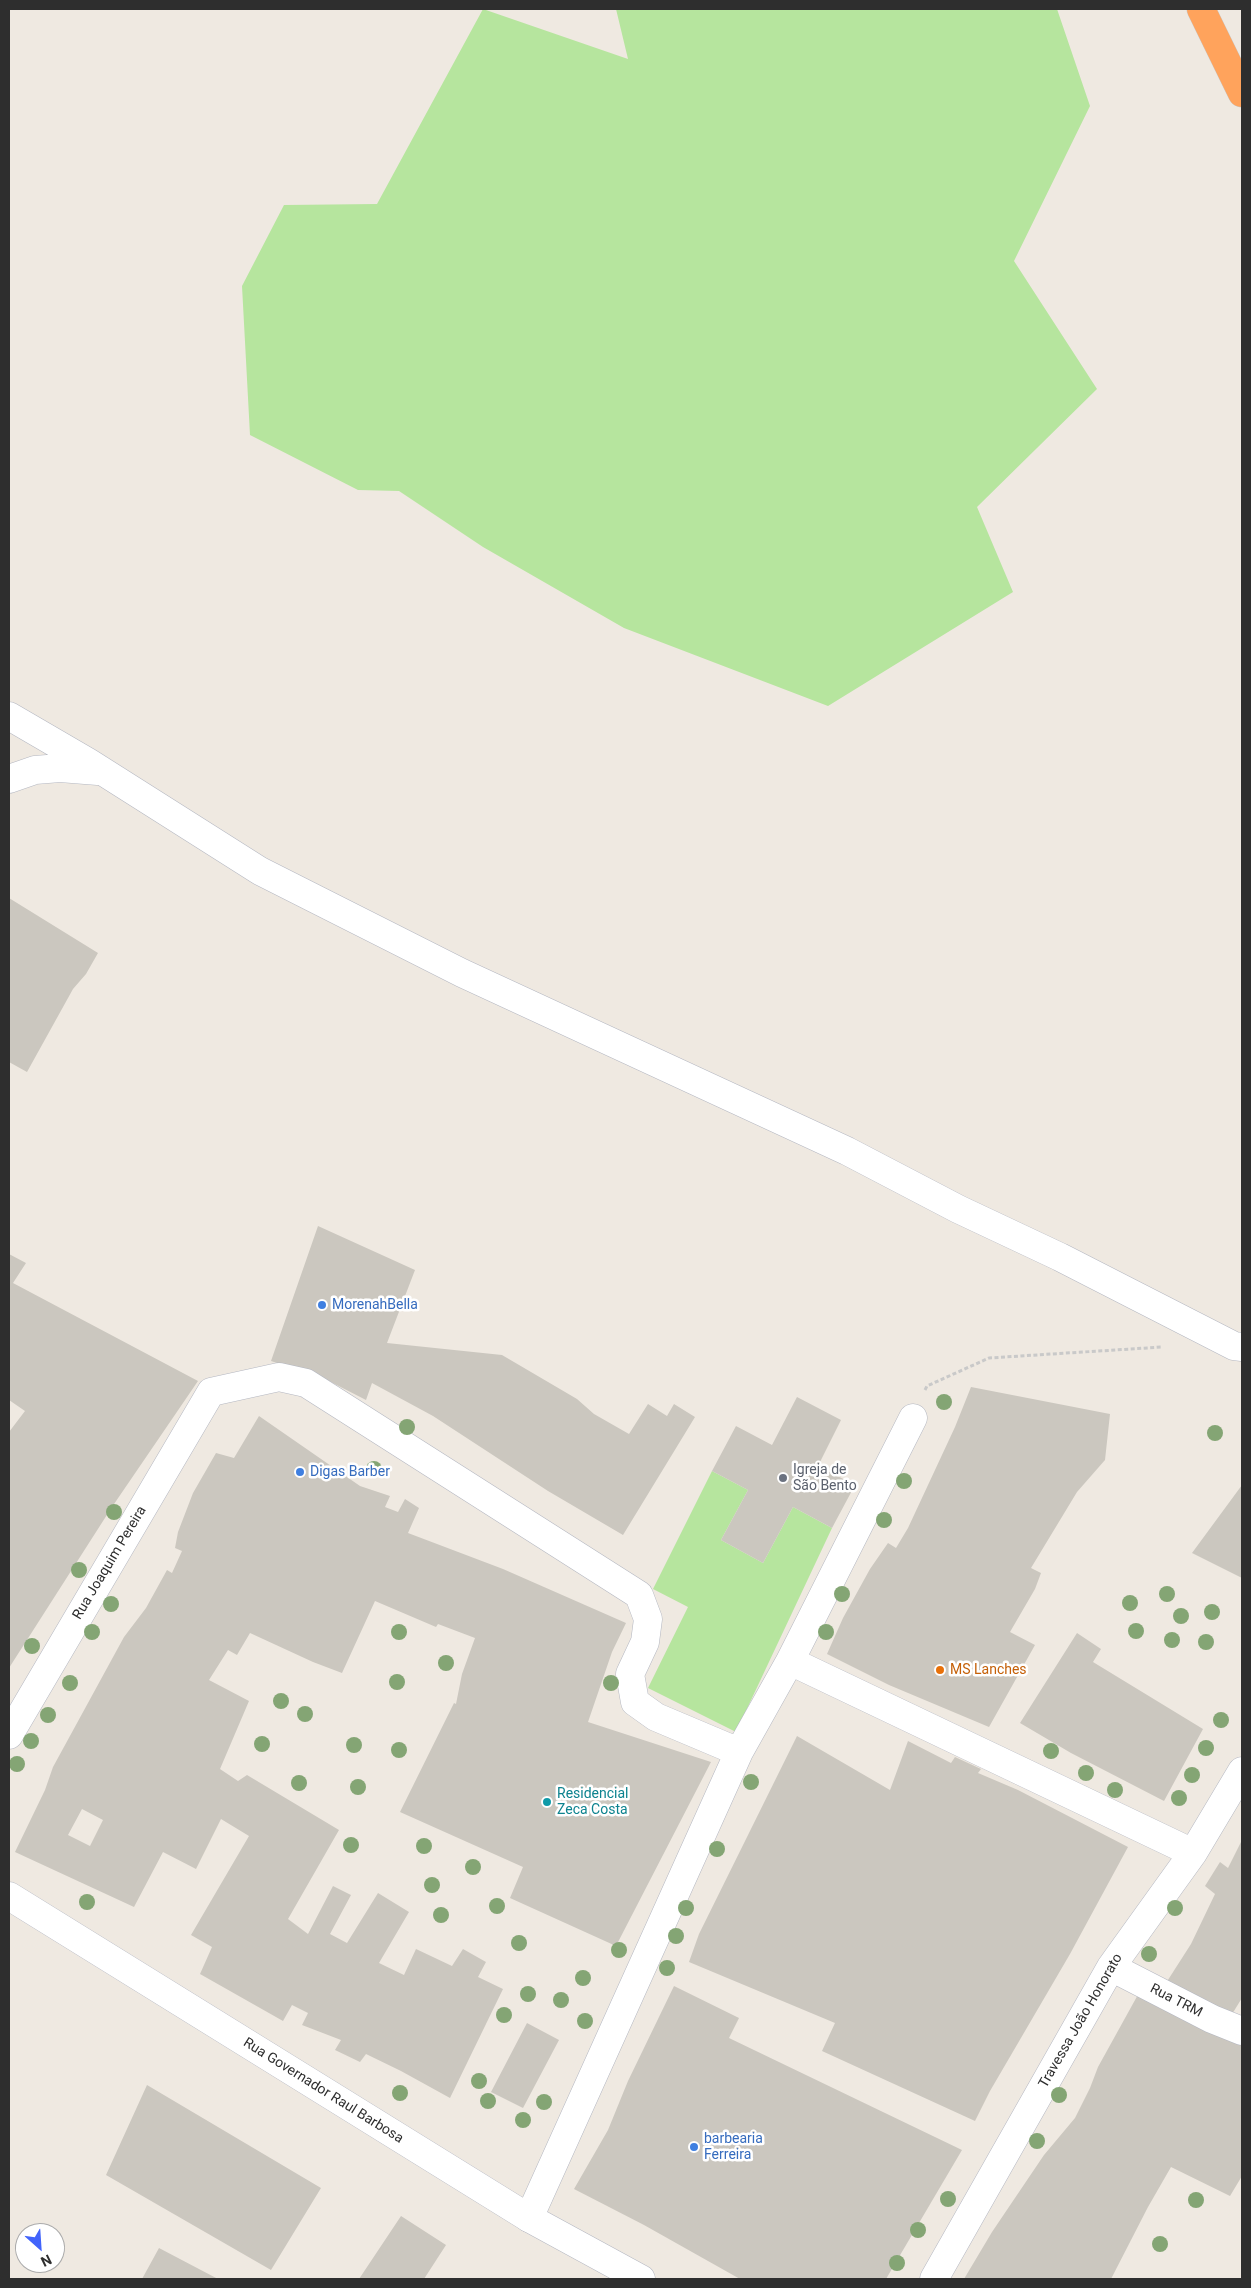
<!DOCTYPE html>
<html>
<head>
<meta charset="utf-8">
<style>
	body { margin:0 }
	#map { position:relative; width:1251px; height:2288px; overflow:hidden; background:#efe9e1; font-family:Roboto,sans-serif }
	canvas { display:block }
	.frame { position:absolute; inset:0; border:10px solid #2e2e2e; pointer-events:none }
	.north { position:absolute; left:15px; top:2223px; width:50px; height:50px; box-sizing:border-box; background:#fff; border:1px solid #ababab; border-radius:50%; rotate:154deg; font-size:14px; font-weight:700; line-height:20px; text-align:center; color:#2e2e2e }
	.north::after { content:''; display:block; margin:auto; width:18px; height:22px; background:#4264fb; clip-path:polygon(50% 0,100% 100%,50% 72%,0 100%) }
</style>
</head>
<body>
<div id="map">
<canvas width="1251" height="2288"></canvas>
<div class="frame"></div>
<div class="north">N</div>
</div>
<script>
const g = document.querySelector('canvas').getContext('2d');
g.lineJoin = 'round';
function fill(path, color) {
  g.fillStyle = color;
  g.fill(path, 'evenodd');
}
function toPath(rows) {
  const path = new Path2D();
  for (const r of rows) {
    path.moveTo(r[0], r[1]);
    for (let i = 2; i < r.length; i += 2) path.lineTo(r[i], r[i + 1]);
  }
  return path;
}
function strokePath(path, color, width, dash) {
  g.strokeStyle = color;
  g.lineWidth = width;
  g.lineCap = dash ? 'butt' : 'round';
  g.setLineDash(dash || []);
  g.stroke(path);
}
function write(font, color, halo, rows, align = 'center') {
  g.font = font + ' Roboto,sans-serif';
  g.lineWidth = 5;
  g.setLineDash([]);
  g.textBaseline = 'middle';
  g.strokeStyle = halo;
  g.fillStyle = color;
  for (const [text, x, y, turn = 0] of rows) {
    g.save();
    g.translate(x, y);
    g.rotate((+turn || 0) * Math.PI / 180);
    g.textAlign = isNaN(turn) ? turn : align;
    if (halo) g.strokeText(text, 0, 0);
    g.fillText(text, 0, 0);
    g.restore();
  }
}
fill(toPath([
	[483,9,628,59,616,9,1057,9,1090,106,1014,261,1097,389,977,507,1013,592,828,706,624,628,483,547,399,491,358,490,250,435,242,286,284,205,377,204],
	[712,1471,748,1490,721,1540,763,1563,793,1507,832,1528,736,1732,648,1688,688,1607,653,1589]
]), '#b6e59e');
fill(toPath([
	[9,898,98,953,86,974,73,989,27,1072,9,1062],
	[318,1226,415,1270,387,1343,502,1355,577,1399,594,1414,629,1434,648,1404,667,1416,674,1404,695,1417,623,1535,548,1491,433,1416,372,1383,366,1400,325,1379,271,1361],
	[9,1254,26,1263,13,1283,198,1381,112,1507,9,1668,9,1432,25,1411,9,1400],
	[971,1387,1110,1414,1105,1460,1077,1492,1031,1568,1041,1573,1035,1589,1010,1632,1035,1645,989,1727,889,1685,827,1654,843,1618,870,1569,888,1543,896,1548,908,1528,955,1427],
	[797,1397,841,1420,818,1466,855,1485,832,1528,793,1507,763,1563,721,1540,748,1490,712,1471,736,1426,772,1445],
	[259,1416,360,1486,390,1496,385,1507,398,1512,405,1499,419,1508,408,1533,503,1569,626,1623,612,1652,588,1722,711,1762,616,1946,510,1898,523,1867,400,1812,454,1703,456,1704,462,1674,475,1638,438,1624,436,1627,375,1601,342,1673,313,1662,250,1633,237,1655,228,1650,209,1680,249,1701,220,1769,238,1781,247,1775,339,1830,288,1919,308,1934,333,1886,351,1895,330,1934,347,1943,378,1893,409,1912,379,1963,404,1975,416,1949,452,1966,463,1949,486,1962,478,1977,503,1989,450,2098,401,2071,366,2054,360,2062,335,2050,341,2040,302,2025,308,2013,292,2005,283,2021,200,1974,212,1947,191,1935,249,1836,221,1819,196,1869,163,1852,134,1907,15,1852,45,1790,53,1767,124,1637,146,1608,167,1570,172,1573,182,1551,175,1548,178,1532,193,1493,216,1453,234,1458],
	[82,1809,103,1820,90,1846,68,1835],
	[1242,1485,1242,1578,1192,1553],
	[1077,1633,1101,1649,1093,1662,1203,1729,1164,1801,1071,1753,1020,1723],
	[797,1736,890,1790,908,1741,951,1763,955,1757,981,1769,978,1773,1018,1790,1128,1847,1070,1954,990,2091,975,2121,822,2051,835,2023,689,1962,699,1934],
	[1242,1840,1242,1998,1229,2019,1166,1983,1191,1944,1215,1894,1205,1886,1220,1862,1228,1868],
	[674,1986,739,2018,729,2038,962,2150,886,2279,740,2279,644,2225,574,2189,608,2130,628,2081],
	[1140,1991,1242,2041,1242,2176,1230,2196,1171,2167,1148,2207,1111,2279,964,2279,992,2232,1044,2155,1075,2118,1090,2088,1098,2067],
	[527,2023,559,2040,523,2108,491,2092],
	[147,2085,321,2188,271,2270,106,2175],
	[401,2216,446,2245,424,2279,359,2279],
	[159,2248,218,2279,142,2279]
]), '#cbc7bf');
const street = toPath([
	[9,716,88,762,260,871,462,973,847,1151,958,1209,1060,1257,1234,1346,1242,1347],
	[9,779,35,770,60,768,98,771],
	[790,1661,1193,1853],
	[9,1735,211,1392,279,1377,306,1383,639,1595,648,1619,645,1642,630,1674,635,1702,656,1717,739,1752],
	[1111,1967,1212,2019,1242,2031],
	[529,2218,739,1752,790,1661,913,1418],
	[934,2279,1111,1967,1193,1853,1242,1771]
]);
const secondary = toPath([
	[9,1896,529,2218,641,2279]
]);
const highway = toPath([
	[1201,9,1242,93]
]);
strokePath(street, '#b4b7c1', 29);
strokePath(secondary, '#b4b7c1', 29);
strokePath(highway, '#c9c9c9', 29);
strokePath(toPath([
	[925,1390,927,1386,989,1358,1162,1347]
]), '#c9c9c9', 3, [4, 2.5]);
strokePath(street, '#fff', 28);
strokePath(secondary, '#fff', 28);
strokePath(highway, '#ffa35c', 28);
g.fillStyle = '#84a574';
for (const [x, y] of [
	[944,1402],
	[407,1427],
	[1215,1433],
	[374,1469],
	[904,1481],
	[114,1512],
	[884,1520],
	[79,1570],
	[842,1594],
	[1167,1594],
	[1130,1603],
	[111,1604],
	[1212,1612],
	[1181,1616],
	[1136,1631],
	[92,1632],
	[399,1632],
	[826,1632],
	[1172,1640],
	[1206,1642],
	[32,1646],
	[446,1663],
	[397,1682],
	[70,1683],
	[611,1683],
	[281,1701],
	[305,1714],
	[48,1715],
	[1221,1720],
	[31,1741],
	[262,1744],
	[354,1745],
	[1206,1748],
	[399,1750],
	[1051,1751],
	[17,1764],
	[1086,1773],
	[1192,1775],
	[751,1782],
	[299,1783],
	[358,1787],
	[1115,1790],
	[1179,1798],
	[351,1845],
	[424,1846],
	[717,1849],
	[473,1867],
	[432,1885],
	[87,1902],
	[497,1906],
	[686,1908],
	[1175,1908],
	[441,1915],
	[676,1936],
	[519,1943],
	[619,1950],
	[1149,1954],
	[667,1968],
	[583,1978],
	[528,1994],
	[561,2000],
	[504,2015],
	[585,2021],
	[479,2081],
	[400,2093],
	[1059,2095],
	[488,2101],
	[544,2102],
	[523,2120],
	[1037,2141],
	[948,2199],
	[1196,2200],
	[918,2230],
	[1160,2244],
	[897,2263]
]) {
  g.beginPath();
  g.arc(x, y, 8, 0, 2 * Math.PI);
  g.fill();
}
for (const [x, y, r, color] of [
	[322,1305,5,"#3f7fe0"],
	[300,1472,5,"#3f7fe0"],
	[783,1478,5,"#6b7280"],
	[940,1670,5,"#e8710a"],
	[547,1802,5,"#0f9aa8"],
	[694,2147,5,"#3f7fe0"]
]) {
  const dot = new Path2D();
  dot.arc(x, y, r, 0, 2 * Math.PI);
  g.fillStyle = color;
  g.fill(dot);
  strokePath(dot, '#fff', 2);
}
write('14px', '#366cbe', '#fff', [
	["MorenahBella",332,1305],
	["Digas Barber",310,1472],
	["barbearia",704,2139],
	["Ferreira",704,2155]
], 'left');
write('14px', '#5b616d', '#fff', [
	["Igreja de",793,1470],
	["São Bento",793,1486]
], 'left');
write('14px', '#2e2e2e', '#fff', [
	["Rua Joaquim Pereira",110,1563,-59],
	["Rua TRM",1176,2001,27],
	["Travessa João Honorato",1081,2021,-60],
	["Rua Governador Raul Barbosa",323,2091,32]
]);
write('14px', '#c56008', '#fff', [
	["MS Lanches",950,1670]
], 'left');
write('14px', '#0d838f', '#fff', [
	["Residencial",557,1794],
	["Zeca Costa",557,1810]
], 'left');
</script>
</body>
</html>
